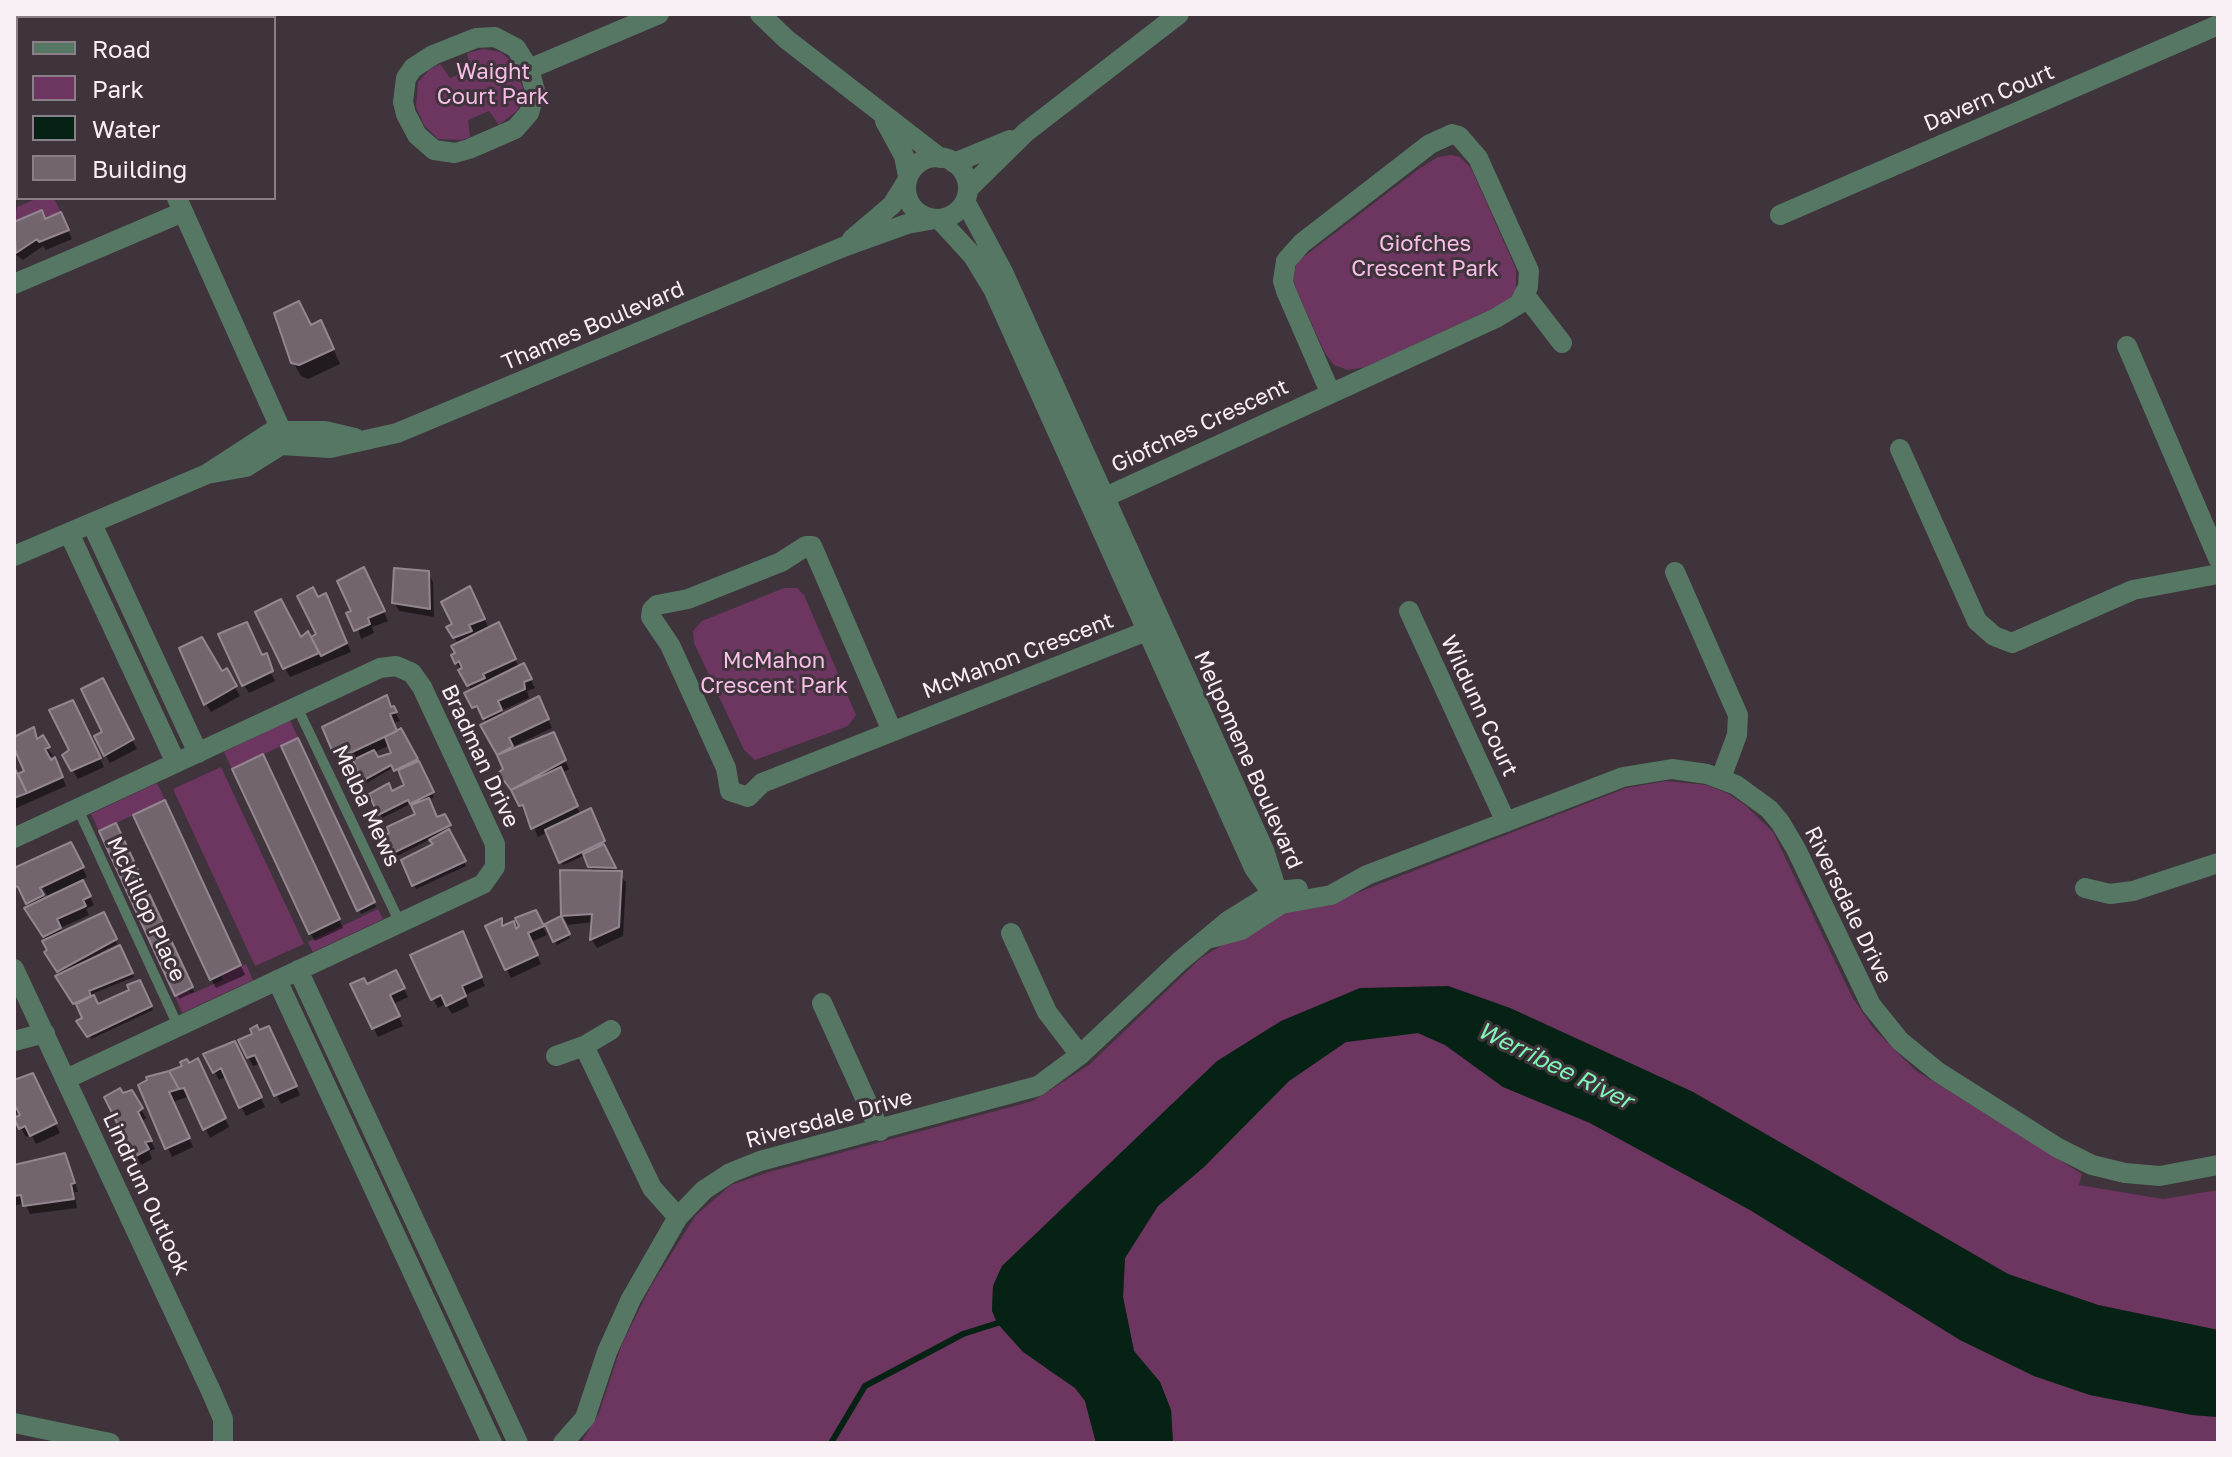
<!DOCTYPE html>
<html>
<head>
<meta charset="utf-8">
<style>
	body { margin:0 }
	#map { position:relative; width:2232px; height:1457px; overflow:hidden; background:#3f333c; font-family:"Golos Text",sans-serif }
	canvas { display:block }
	.frame { position:absolute; inset:0; border:16px solid #f8f0f5; pointer-events:none }
	.legend { position:absolute; left:16px; top:16px; width:260px; height:184px; box-sizing:border-box; background:#3f333c; border:2px solid #897f86; margin:0; padding:10px 14px; list-style:none; font-size:24px; color:#f8f0f5 }
	.legend li { display:flex; align-items:center; gap:16px; height:40px }
	.legend b { width:40px; border:2px solid #897f86 }
</style>
</head>
<body>
<div id="map">
<canvas width="2232" height="1457"></canvas>
<div class="frame"></div>
<ul class="legend">
<li><b style="height:10px;background:#557763"></b>Road</li>
<li><b style="height:22px;background:#6d3660"></b>Park</li>
<li><b style="height:22px;background:#062214"></b>Water</li>
<li><b style="height:22px;background:#73656e"></b>Building</li>
</ul>
</div>
<script>
const g = document.querySelector('canvas').getContext('2d');
g.lineJoin = 'round';
function fill(path, color) {
  g.fillStyle = color;
  g.fill(path, 'evenodd');
}
function toPath(rows) {
  const path = new Path2D();
  for (const r of rows) {
    if (r.length === 3) {
      path.moveTo(r[0] + r[2], r[1]);
      path.arc(r[0], r[1], r[2], 0, 2 * Math.PI);
      continue;
    }
    path.moveTo(r[0], r[1]);
    for (let i = 2; i < r.length; i += 2) path.lineTo(r[i], r[i + 1]);
  }
  return path;
}
function strokePath(path, color, width, dash) {
  g.strokeStyle = color;
  g.lineWidth = width;
  g.lineCap = dash ? 'butt' : 'round';
  g.setLineDash(dash || []);
  g.stroke(path);
}
function write(font, color, halo, rows, align = 'center') {
  g.font = font + ' "Golos Text",sans-serif';
  g.lineWidth = 6;
  g.setLineDash([]);
  g.textBaseline = 'middle';
  g.strokeStyle = halo;
  g.fillStyle = color;
  for (const [text, x, y, turn = 0] of rows) {
    g.save();
    g.translate(x, y);
    g.rotate((+turn || 0) * Math.PI / 180);
    g.textAlign = isNaN(turn) ? turn : align;
    if (halo) g.strokeText(text, 0, 0);
    g.fillText(text, 0, 0);
    g.restore();
  }
}
fill(toPath([
	[484,49,501,52,515,65,523,88,518,110,499,125,489,111,468,120,470,137,462,140,438,139,424,125,416,107,418,82,429,70,440,64,450,78,470,69,467,53],
	[1451,155,1460,157,1471,168,1516,269,1516,290,1507,302,1365,367,1348,370,1334,365,1325,353,1296,289,1293,277,1297,262,1420,168,1438,157],
	[38,198,54,198,61,212,45,219,41,210,14,222,17,207],
	[784,588,797,588,804,595,856,715,848,726,755,760,744,750,694,643,693,631,702,621],
	[290,720,298,738,232,769,224,752],
	[221,767,304,944,255,966,173,789],
	[1666,781,1706,785,1727,793,1745,805,1773,832,1852,997,1874,1029,1915,1070,2082,1174,2079,1185,2163,1199,2218,1190,2218,1330,2098,1305,2008,1274,1693,1092,1510,1008,1448,986,1083,1188,1002,1266,993,1286,992,1310,1047,1369,1075,1388,1085,1401,1096,1443,581,1443,599,1413,622,1344,651,1286,696,1215,731,1185,769,1172,1033,1101,1089,1065,1202,957,1275,914,1326,905,1626,788],
	[157,783,165,800,99,831,91,814],
	[378,909,383,919,313,952,308,942],
	[246,964,253,980,182,1013,175,996,189,990,191,994,223,980,221,974],
	[1418,1033,1445,1045,1503,1087,1590,1123,1750,1210,1960,1340,2034,1376,2090,1395,2192,1415,2218,1417,2218,1443,1173,1443,1171,1410,1160,1382,1134,1351,1123,1297,1125,1258,1158,1206,1204,1167,1289,1081,1346,1042]
]), '#6d3660');
fill(toPath([
	[1448,986,1510,1008,1693,1092,2008,1274,2098,1305,2218,1330,2218,1417,2192,1415,2090,1395,2034,1376,1960,1340,1750,1210,1590,1123,1503,1087,1445,1045,1418,1033,1346,1042,1289,1081,1204,1167,1158,1206,1125,1258,1123,1297,1134,1351,1160,1382,1171,1410,1173,1443,1096,1443,1085,1401,1075,1388,1023,1352,997,1323,992,1311,993,1286,1002,1266,1217,1061,1281,1021,1360,988]
]), '#062214');
fill(toPath([
	[41,212,46,221,65,223,72,239,46,250,43,246,23,260,14,253,14,224],
	[328,337,340,364,308,379,301,376,293,362],
	[428,573,433,582,434,617,399,611,394,602],
	[368,578,388,621,372,627,374,633,361,639,354,612],
	[474,597,489,629,504,633,519,668,523,666,535,688,527,691,529,698,501,711,503,716,543,708,552,728,512,747,515,752,558,744,569,769,562,773,572,799,581,815,590,810,606,845,603,846,617,873,626,882,623,936,597,948,592,940,594,922,568,925,563,916,594,873,585,855,563,865,548,832,538,837,528,813,503,779,506,770,483,726,487,723,467,694,472,691,453,656,458,654,458,644,449,627],
	[318,599,330,604,351,652,290,677,285,668,300,639,319,635],
	[262,657,275,681,249,693,244,685],
	[226,671,240,696,211,712,206,704,221,673],
	[107,690,137,749,110,763,96,737,105,733],
	[387,698,400,721,394,723,397,733,400,731,434,797,428,800,437,820,444,816,466,866,416,889,404,861,435,845,431,839,393,858,383,838,417,815,412,803,382,818,371,795,391,793,407,786,401,772,398,774,394,767,365,784,352,757,340,763,335,754],
	[390,745,394,755,377,760,373,753],
	[78,711,104,767,78,779,64,755,72,751],
	[33,730,53,756,47,758,59,768,66,786,14,809,14,770,17,777,27,771,14,739],
	[298,741,376,907,361,914,283,747],
	[268,765,343,928,315,941,310,933],
	[169,811,245,975,216,988,211,979],
	[116,826,194,992,179,999,102,832],
	[75,853,87,877,81,880,94,905,86,909,89,915,60,928,63,933,103,915,117,944,101,952,102,955,119,947,134,977,89,995,97,1007,131,991,139,982,153,1010,91,1039,79,1005,49,957,45,942,47,940,34,924,27,909,30,907,14,882,14,871],
	[37,878,50,900,45,900,34,880],
	[535,913,547,935,531,942,541,964,511,978,487,927,501,920,505,927,513,923,517,930],
	[560,919,570,938,557,945,547,925],
	[467,942,485,986,465,995,469,1006,452,1014,446,1004,438,1008,433,999],
	[400,981,408,997,393,1004,403,1026,378,1037,353,985],
	[259,1033,273,1037,300,1095,281,1104,261,1063,253,1066,248,1057,254,1035],
	[239,1052,265,1107,246,1116,227,1076,219,1080,206,1055],
	[188,1066,202,1070,229,1127,210,1138,190,1096,173,1102,193,1147,172,1157,141,1086],
	[14,1084,37,1084,60,1133,36,1144,31,1134,26,1137,21,1128,22,1116,20,1112,14,1113],
	[132,1092,146,1118,141,1122,155,1149,149,1151,152,1159,141,1165,106,1098],
	[69,1164,78,1192,74,1192,77,1208,30,1214,25,1203,14,1206,14,1167]
]), '#0007');
strokePath(toPath([
	[831,1443,865,1386,963,1334,1004,1321]
]), '#062214', 6);
const building = toPath([
	[42,210,45,219,61,212,69,230,39,242,37,239,16,253,14,222,42,210],
	[299,301,311,325,321,320,334,349,299,365,291,363,274,313,299,301],
	[364,567,385,611,368,618,370,624,354,631,346,613,351,611,337,581,364,567],
	[394,568,429,571,430,609,392,603,394,568],
	[470,586,485,619,469,625,472,631,453,638,446,627,452,624,441,602,470,586],
	[313,587,318,597,326,593,347,643,321,656,311,637,316,634,297,596,313,587],
	[281,599,301,637,308,631,319,653,283,669,255,612,281,599],
	[247,622,262,655,267,653,273,671,242,686,218,634,247,622],
	[499,622,516,659,483,674,485,678,467,686,458,670,462,668,459,661,455,664,451,655,455,653,451,646,499,622],
	[202,637,222,671,227,668,237,686,204,705,179,648,202,637],
	[524,663,532,679,524,682,525,689,498,701,502,710,483,719,477,706,472,708,464,693,524,663],
	[103,678,134,739,104,756,94,736,102,732,81,689,103,678],
	[387,695,391,707,394,706,397,712,390,714,397,731,348,754,345,749,334,755,322,727,387,695],
	[539,696,549,719,509,738,513,746,497,755,480,725,539,696],
	[73,700,101,758,71,771,62,755,69,750,49,710,73,700],
	[34,727,37,739,43,735,50,747,45,749,51,760,55,757,63,777,27,793,18,774,24,771,14,748,14,737,34,727],
	[401,728,418,759,394,771,391,765,362,781,353,760,374,750,378,757,391,753,385,737,401,728],
	[554,732,566,760,511,790,498,773,503,769,497,755,554,732],
	[298,738,375,902,357,911,281,746,298,738],
	[263,754,340,919,309,934,232,769,263,754],
	[419,761,434,792,410,804,408,800,378,815,369,794,389,783,392,791,404,785,398,770,419,761],
	[14,767,27,793,14,798,14,767],
	[561,767,578,806,531,829,523,805,519,806,511,790,561,767],
	[429,798,437,817,445,814,451,825,389,855,381,837,389,833,387,827,415,814,411,805,429,798],
	[165,800,241,965,210,980,133,815,165,800],
	[591,808,605,841,559,863,545,830,591,808],
	[116,823,193,987,175,996,99,831,116,823],
	[449,829,466,861,412,886,401,860,433,844,429,840,449,829],
	[71,842,84,867,40,888,44,895,26,904,18,887,14,886,14,868,71,842],
	[604,844,616,868,588,867,583,854,604,844],
	[560,870,622,871,619,927,590,940,592,914,561,916,560,870],
	[83,880,91,896,83,900,86,906,57,919,61,928,43,937,24,908,83,880],
	[536,910,544,926,528,933,538,955,505,970,485,926,502,918,502,926,514,921,516,929,519,926,515,918,536,910],
	[104,912,117,939,57,972,44,952,47,950,42,941,104,912],
	[561,916,570,934,553,942,545,924,561,916],
	[463,931,482,977,462,986,466,996,446,1006,441,995,431,1000,410,955,463,931],
	[120,945,133,973,89,991,91,996,73,1004,55,976,120,945],
	[396,970,405,988,390,995,400,1016,372,1029,350,984,364,978,367,984,396,970],
	[140,980,152,1006,87,1037,76,1021,82,1018,76,1004,94,995,98,1004,129,990,127,985,140,980],
	[257,1025,259,1030,269,1026,297,1086,274,1096,255,1055,247,1058,238,1040,252,1034,250,1029,257,1025],
	[235,1041,262,1097,239,1108,221,1068,213,1073,203,1054,235,1041],
	[198,1058,226,1118,203,1130,184,1088,179,1089,169,1071,182,1066,180,1062,187,1059,189,1063,198,1058],
	[169,1071,179,1089,169,1092,190,1138,165,1149,138,1085,147,1080,146,1077,169,1071],
	[33,1073,57,1123,30,1136,25,1126,19,1129,14,1118,20,1115,14,1104,14,1080,33,1073],
	[120,1088,123,1093,132,1090,143,1108,138,1112,152,1141,145,1142,149,1149,134,1157,104,1097,120,1088],
	[65,1153,75,1183,71,1184,74,1199,23,1206,21,1195,14,1196,14,1165,65,1153]
]);
fill(building, '#73656e');
strokePath(building, '#948690', 2);
strokePath(toPath([
	[297,707,400,923],
	[78,809,178,1026]
]), '#557763', 10);
strokePath(toPath([
	[92,14,94,18],
	[760,14,786,39,940,158],
	[495,37,516,48,529,69,535,91,529,113,515,129,469,149,455,153,434,150,417,135,406,114,403,102,406,78,413,68,433,55,476,38,495,37],
	[529,69,659,14],
	[885,121,904,156,908,176],
	[937,188,31],
	[954,163,1010,140],
	[968,189,1026,132,1179,14],
	[177,198,286,441],
	[965,201,1004,274,1264,850,1281,904],
	[1780,215,2218,25],
	[939,219,973,256,993,289,1254,868,1278,901],
	[852,239,892,205,907,181],
	[14,284,183,212],
	[1525,295,1562,343],
	[2127,346,2218,558],
	[1900,449,1977,621,1994,636,2012,643,2133,590,2218,574],
	[207,474,246,467,281,445,330,448,397,433,843,247,907,224,935,219],
	[1090,504,1496,318,1519,304,1528,287,1529,271,1478,158,1459,136,1452,134,1430,144,1302,243,1286,261,1283,281,1286,291,1330,392],
	[92,524,198,753],
	[69,533,176,763],
	[14,556,207,474,273,431,325,431,355,438],
	[1675,572,1738,715,1737,735,1721,778],
	[1409,611,1506,822],
	[892,731,812,546,806,546,781,562,688,599,657,605,652,610,651,617,670,645,726,768,730,791,748,797,762,783,1162,625],
	[14,838,380,668,396,666,412,673,422,687,495,844,495,867,483,884,66,1079],
	[2085,888,2110,894,2133,891,2218,863],
	[1011,933,1047,1012,1080,1055],
	[1207,939,1241,930,1281,904,1331,895,1367,875,1623,777,1672,769,1707,774,1736,785,1769,809,1780,822,1796,849,1871,1005,1900,1041,1938,1072,2058,1148,2092,1165,2125,1173,2160,1176,2218,1165],
	[14,969,210,1389,223,1419,223,1443],
	[298,970,518,1443],
	[277,980,492,1443],
	[822,1003,880,1131],
	[14,1041,45,1033],
	[584,1046,652,1188,678,1217],
	[556,1056,584,1046,611,1030],
	[14,1423,110,1443],
	[563,1443,585,1418,607,1352,631,1299,678,1217,704,1190,730,1173,760,1161,1038,1086,1080,1055,1180,961,1228,921,1276,891,1298,889]
]), '#557763', 20);
write('22px', '#f8bee7', '#3f333c', [
	["Waight",493,72],
	["Court Park",493,97],
	["Giofches",1425,244],
	["Crescent Park",1425,269],
	["McMahon",774,661],
	["Crescent Park",774,686]
]);
write('22px', '#f8f0f5', '#3f333c', [
	["Davern Court",1989,98,-23],
	["Thames Boulevard",593,326,-23],
	["Giofches Crescent",1200,426,-25],
	["McMahon Crescent",1018,656,-21],
	["Wildunn Court",1479,706,65],
	["Bradman Drive",480,756,65],
	["Melpomene Boulevard",1248,760,66],
	["Melba Mews",366,806,65],
	["Riversdale Drive",1848,905,64],
	["McKillop Place",146,909,65],
	["Riversdale Drive",829,1119,-15],
	["Lindrum Outlook",146,1194,65]
]);
write('italic 24px', '#7ff5b6', '#3f333c', [
	["Werribee River",1555,1066,26]
]);
</script>
</body>
</html>
